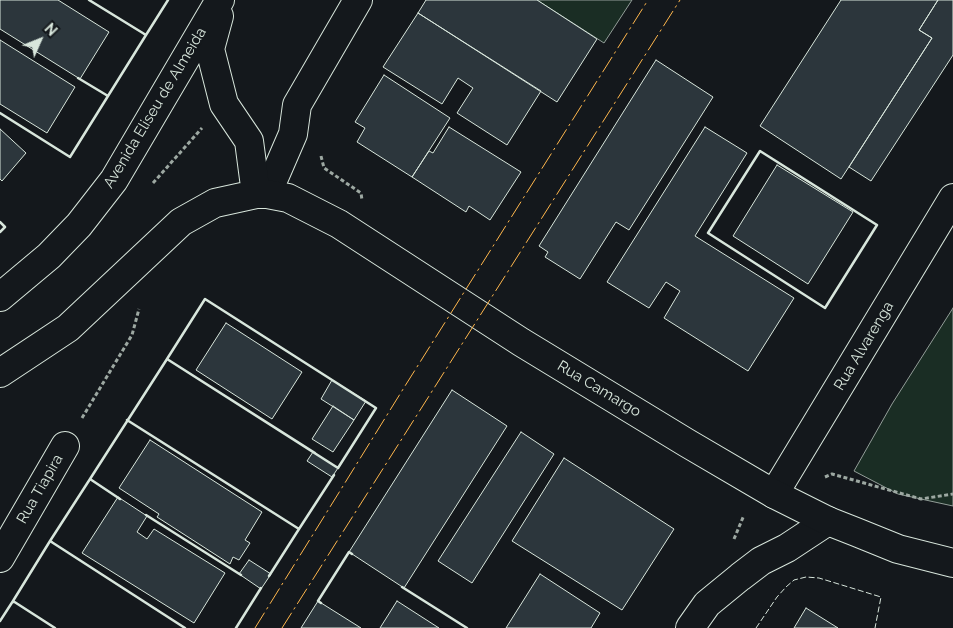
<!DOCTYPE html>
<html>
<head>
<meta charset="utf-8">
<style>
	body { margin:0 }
	#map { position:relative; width:953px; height:628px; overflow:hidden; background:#14181c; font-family:Raleway,sans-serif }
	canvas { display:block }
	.north { position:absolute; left:15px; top:15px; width:50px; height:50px; -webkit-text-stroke:4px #14181c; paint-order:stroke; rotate:46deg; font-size:14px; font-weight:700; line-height:20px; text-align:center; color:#d8e6dc }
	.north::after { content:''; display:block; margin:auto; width:18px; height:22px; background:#d8e6dc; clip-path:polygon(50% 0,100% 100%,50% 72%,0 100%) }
</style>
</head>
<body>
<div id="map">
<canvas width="953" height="628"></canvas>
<div class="north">N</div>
</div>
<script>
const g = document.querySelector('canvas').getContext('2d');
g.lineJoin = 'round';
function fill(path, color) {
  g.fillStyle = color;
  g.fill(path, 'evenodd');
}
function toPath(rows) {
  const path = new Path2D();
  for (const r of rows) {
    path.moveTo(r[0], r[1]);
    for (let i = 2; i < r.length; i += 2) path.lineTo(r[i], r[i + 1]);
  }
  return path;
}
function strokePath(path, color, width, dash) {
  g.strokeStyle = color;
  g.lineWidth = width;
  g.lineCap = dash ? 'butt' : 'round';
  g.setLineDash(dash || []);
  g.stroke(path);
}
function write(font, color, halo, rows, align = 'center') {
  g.font = font + ' Raleway,sans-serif';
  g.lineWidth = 4;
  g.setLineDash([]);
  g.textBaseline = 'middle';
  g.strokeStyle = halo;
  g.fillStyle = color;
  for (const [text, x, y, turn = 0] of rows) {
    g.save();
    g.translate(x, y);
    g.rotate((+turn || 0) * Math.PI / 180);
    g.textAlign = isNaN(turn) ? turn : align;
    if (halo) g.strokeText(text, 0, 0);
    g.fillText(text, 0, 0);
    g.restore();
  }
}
const green = toPath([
	[537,0,632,0,604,43,537,0],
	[953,308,953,506,898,494,854,471,892,404,953,308]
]);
fill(green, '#1a2d24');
strokePath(green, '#939e99', 1);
const building = toPath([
	[0,0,58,0,109,32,80,79,0,29,0,0],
	[426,0,537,0,597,39,557,102,418,13,426,0],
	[841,0,938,0,919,30,932,38,841,179,760,126,841,0],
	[938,0,953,0,953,55,871,181,849,167,932,38,919,30,938,0],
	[418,13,541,91,507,145,457,113,473,88,458,78,442,104,383,67,418,13],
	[0,40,75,87,47,133,0,104,0,40],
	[656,60,713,97,629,230,616,222,580,279,545,257,548,252,539,246,656,60],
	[384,75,450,118,412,177,357,142,365,128,355,122,384,75],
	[449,127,521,172,490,220,469,206,466,212,412,177,429,151,433,153,449,127],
	[705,127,747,153,695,236,794,298,748,371,664,318,680,291,666,282,649,308,607,282,705,127],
	[0,129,26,153,2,181,0,179,0,129],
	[777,165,853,212,808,284,733,236,777,165],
	[226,323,302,372,272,419,196,370,226,323],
	[332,380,366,401,354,420,321,399,332,380],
	[452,390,507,426,404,588,349,552,452,390],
	[333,406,354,420,333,452,312,439,333,406],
	[521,432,554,454,472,583,438,561,521,432],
	[150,440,262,512,245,540,250,543,239,560,233,557,230,564,157,517,159,514,119,488,150,440],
	[313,452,338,468,332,477,307,461,313,452],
	[564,458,674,529,622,610,512,541,564,458],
	[118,497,147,516,137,532,147,539,154,529,225,573,194,623,82,553,118,497],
	[249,560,271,574,261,589,239,574,249,560],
	[540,574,600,613,591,628,506,628,540,574],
	[318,601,361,628,301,628,318,601],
	[397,601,439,628,380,628,397,601],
	[806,608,838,628,794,628,806,608]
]);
fill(building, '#2c363c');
strokePath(building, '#d8e6dc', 1);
const minor = toPath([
	[267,194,293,134,297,105,358,0],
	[774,494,953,198],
	[0,558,65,446],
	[690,628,707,604,740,577,761,561,787,548,828,521]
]);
const major = toPath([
	[219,16,210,49,224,104,249,141,256,194],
	[0,297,49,256,79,225,114,180,220,0],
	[0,373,68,328,181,222,215,203,256,194,267,194,288,198,339,224,521,342,687,443,774,494,828,521,856,532,898,549,953,563]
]);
strokePath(minor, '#d8e6dc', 30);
strokePath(major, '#d8e6dc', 30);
strokePath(toPath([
	[321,156,324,168,361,193,362,200],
	[153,183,202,128],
	[82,418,132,335,139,309],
	[825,477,832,474,921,499,953,494],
	[734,539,744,515]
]), '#9da8a2', 3, [4, 2.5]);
strokePath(minor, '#14181c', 28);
strokePath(major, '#14181c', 28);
strokePath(toPath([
	[756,628,777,597,786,587,794,580,806,577,819,578,881,597,875,628]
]), '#d8e6dc', 1, [6, 2.5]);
strokePath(toPath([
	[89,0,146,35,108,96,106,95],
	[144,34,146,35,168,0],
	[0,113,70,157,108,96,78,78],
	[760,151,877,225,825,308,708,233,760,151],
	[0,222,5,227,0,232],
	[205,299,376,408,338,468,167,359,205,299],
	[127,420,299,529,334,475],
	[127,420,299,529,269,576],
	[90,479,50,541,185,628],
	[120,499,90,479,167,359,315,453],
	[146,515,241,575],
	[52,542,50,541,13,601,55,628],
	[402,587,467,628],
	[321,603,318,601,349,552,352,554],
	[0,621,13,601,14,602],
	[236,628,261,588]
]), '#d8e6dc', 2.5);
strokePath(toPath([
	[255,628,405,386,648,0],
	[282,628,680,0]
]), '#ffb74d', 1, [18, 4, 2.5, 4]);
write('15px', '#d8e6dc', '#14181c', [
	["Avenida Eliseu de Almeida",155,108,-59],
	["Rua Alvarenga",864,346,-59],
	["Rua Camargo",599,389,31],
	["Rua Tiapira",40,489,-60]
]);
</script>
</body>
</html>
